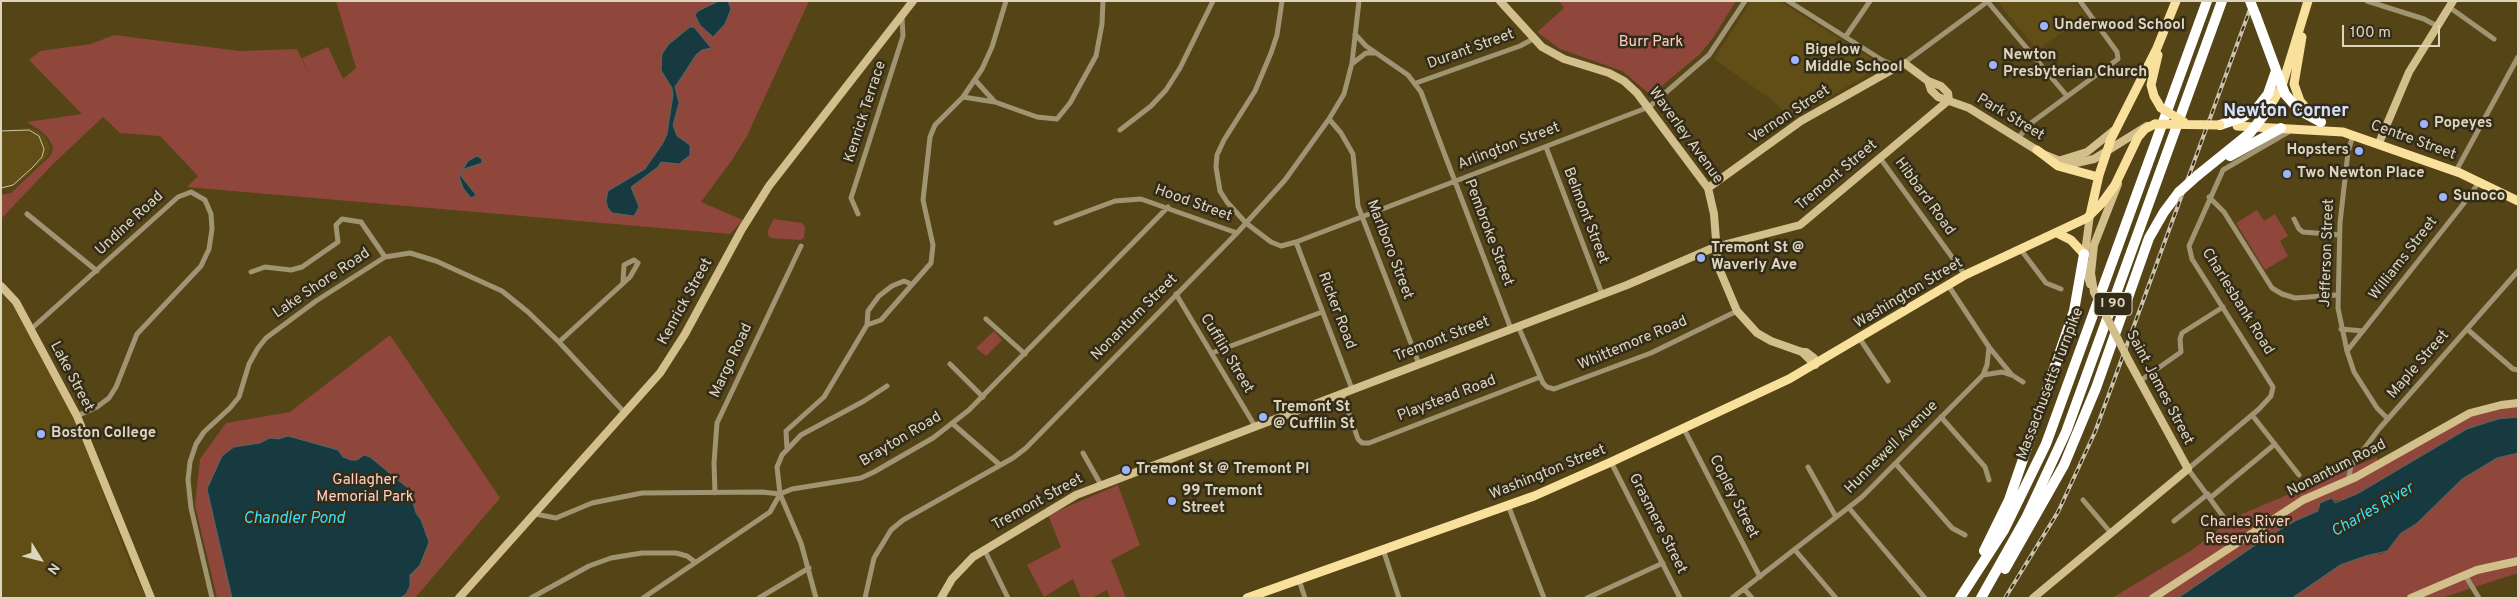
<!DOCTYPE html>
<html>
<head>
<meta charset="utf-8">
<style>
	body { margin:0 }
	#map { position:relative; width:2519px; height:599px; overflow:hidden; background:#544416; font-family:Overpass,sans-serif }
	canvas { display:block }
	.frame { position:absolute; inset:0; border:2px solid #ded5bd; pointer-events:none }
	.north { position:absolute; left:15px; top:534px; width:50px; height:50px; -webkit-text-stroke:4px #332c19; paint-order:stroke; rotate:126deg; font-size:14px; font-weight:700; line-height:20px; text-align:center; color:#ded5bd }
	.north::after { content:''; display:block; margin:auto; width:18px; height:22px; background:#ded5bd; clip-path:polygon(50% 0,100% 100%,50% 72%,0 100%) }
	.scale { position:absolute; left:2342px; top:25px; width:98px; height:22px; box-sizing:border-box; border:2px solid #ded5bd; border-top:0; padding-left:6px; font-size:15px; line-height:18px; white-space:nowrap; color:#ded5bd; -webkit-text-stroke:4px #332c19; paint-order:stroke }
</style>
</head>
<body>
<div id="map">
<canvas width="2519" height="599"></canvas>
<div class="frame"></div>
<div class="north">N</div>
<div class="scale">100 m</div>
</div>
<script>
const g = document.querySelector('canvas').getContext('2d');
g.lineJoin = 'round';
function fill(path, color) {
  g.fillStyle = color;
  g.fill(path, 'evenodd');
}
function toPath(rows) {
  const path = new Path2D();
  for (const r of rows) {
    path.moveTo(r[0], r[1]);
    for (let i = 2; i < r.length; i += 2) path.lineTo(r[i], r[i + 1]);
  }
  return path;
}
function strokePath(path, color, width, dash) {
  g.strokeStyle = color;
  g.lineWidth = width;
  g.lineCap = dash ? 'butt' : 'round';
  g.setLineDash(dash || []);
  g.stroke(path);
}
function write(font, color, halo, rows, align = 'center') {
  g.font = font + ' Overpass,sans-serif';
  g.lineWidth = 5;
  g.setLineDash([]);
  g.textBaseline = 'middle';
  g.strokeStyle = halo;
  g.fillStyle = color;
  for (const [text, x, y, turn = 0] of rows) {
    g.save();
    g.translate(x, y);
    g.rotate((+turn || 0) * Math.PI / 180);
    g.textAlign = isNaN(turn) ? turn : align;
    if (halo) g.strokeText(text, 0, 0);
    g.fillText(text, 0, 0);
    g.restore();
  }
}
fill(toPath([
	[1751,1,1779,1,1877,62,1880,67,1791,120,1773,101,1714,59],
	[1997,1,2075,1,2086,16,2037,50],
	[31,128,40,132,47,140,50,149,47,157,16,185,1,190,1,130],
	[1,292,13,306,72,412,132,569,147,598,1,598]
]), '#604e16');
fill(toPath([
	[336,1,809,1,747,136,732,160,701,202,743,220,730,234,187,187,198,176,160,136,120,133,103,117,53,164,1,219,1,195,11,193,51,155,53,147,49,139,41,131,27,122,82,114,29,60,40,51,91,44,114,35,240,51,297,49,310,77,302,58,328,47,343,79,356,68],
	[1559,1,1736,1,1713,38,1700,54,1651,95,1622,71,1560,49,1537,32,1564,8],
	[2257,210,2264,221,2275,214,2288,236,2280,241,2288,256,2265,270,2236,223],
	[774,219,802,223,805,227,804,238,801,240,771,238,768,235,768,230],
	[994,331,1002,340,986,356,976,348],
	[390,335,500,498,415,598,217,598,195,505,200,459,226,423,290,412],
	[2518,403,2518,417,2487,422,2458,434,2378,483,2347,499,2333,501,2313,514,2295,521,2178,598,2112,598,2192,550,2235,517,2377,457,2377,465,2454,420],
	[2518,453,2518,573,2441,598,2292,598,2340,565,2373,554,2382,554,2390,548,2401,533,2416,524,2462,479,2497,458],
	[1118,485,1140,545,1111,560,1126,598,1110,598,1107,590,1092,598,1081,598,1073,579,1044,597,1027,565,1061,547,1048,515]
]), '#8f473c');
const water = toPath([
	[719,1,728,1,731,9,725,24,713,37,700,25,695,15,698,11,719,1],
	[690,27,694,27,711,48,702,50,696,55,675,87,679,103,673,125,677,136,690,145,690,155,679,164,661,162,658,167,631,187,639,207,634,216,612,213,608,208,606,201,608,191,645,169,663,143,667,134,673,95,672,88,661,70,662,54,669,44,690,27],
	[477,156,482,159,482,163,464,169,460,175,476,195,471,198,463,188,459,176,468,161,477,156],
	[2518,417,2518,453,2497,458,2462,479,2416,524,2401,533,2387,551,2365,556,2340,565,2292,598,2178,598,2263,540,2295,521,2318,511,2320,503,2332,498,2335,503,2357,494,2467,429,2498,419,2518,417],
	[288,436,338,450,343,457,351,460,357,460,364,455,370,457,409,489,416,513,421,520,429,542,420,565,410,575,410,586,406,594,400,598,232,598,207,489,222,456,234,447,260,443,270,438,278,439,288,436]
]);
fill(water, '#163a40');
strokePath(water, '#526866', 1);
strokePath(toPath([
	[1282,1,1277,35,1271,53,1255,91,1224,140,1217,155,1216,167,1220,191,1227,202,1246,223,1271,242,1281,246,1296,242,1649,107,1709,55,1745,1],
	[1788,1,1882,60,1897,67],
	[1987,1,2067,96],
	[2367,1,2424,19,2437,26],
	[2449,7,2494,39],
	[1355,34,1366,46,1408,75,1421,92,1511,329],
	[1846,36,1870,1],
	[1353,63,1366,53,1375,53],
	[1904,63,1987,2],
	[1881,76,1882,60],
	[975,80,994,101],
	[1416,83,1520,46,1533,39],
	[963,97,995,102,1037,117,1057,119,1070,103,1096,56,1102,24,1103,1],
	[1329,119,1341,133,1353,154,1358,206,1419,364],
	[1120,130,1151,106,1166,90,1180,68,1213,1],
	[2353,135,2348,152,2340,223,2338,308,2347,351,2354,372,2377,408,2388,419],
	[2018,138,2031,123,2118,59,2117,52,2080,1],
	[1546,147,1602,294],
	[1880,158,1965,275],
	[2456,171,2518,57],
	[2209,197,2224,212,2272,288,2282,294,2295,298,2336,295],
	[27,214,97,271],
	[858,214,851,198,903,36,902,17],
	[2294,219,2299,229,2303,232,2339,235],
	[1056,223,1115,201,1141,199,1237,233],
	[1296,242,1352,389],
	[2021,250,2046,283,2061,289],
	[251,272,265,267,291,270,302,267,338,242,336,225,342,219,361,222,385,257],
	[1176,294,1255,426],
	[986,319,1025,354],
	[867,325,881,320,931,263,933,245,923,200,930,137,935,125,963,97,982,69,992,47,1006,1],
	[1518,326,1543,383,1547,387,1554,389,1651,353,1737,311],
	[2341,329,2363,331],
	[2467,329,2513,369,2518,370],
	[30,330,178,197,191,192,205,200,211,214,212,229,209,249,201,266,137,334,116,387,109,398,97,407,77,416],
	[1860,339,1888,381],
	[559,342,630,277,638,263,634,260,624,265,623,282],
	[1989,347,2012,375,2023,382],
	[2347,351,2472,193,2479,181],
	[1212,353,1322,312],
	[950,364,983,397],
	[1983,375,2002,372,2011,375],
	[2140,381,2181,352,2180,339,2182,333,2223,307],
	[1342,394,1358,439,1362,443,1369,443,1540,377],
	[2252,415,2299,475],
	[1941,417,1985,467,1989,480],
	[953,424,1000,465],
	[1684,429,1760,577],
	[787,449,786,431,824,397,867,325,868,311,879,296,892,286,904,281,911,284],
	[1083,453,1101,485],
	[1611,462,1680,598],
	[1896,464,1952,528,1965,535],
	[1808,467,1836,517],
	[2348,481,2351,466,2379,429,2518,271],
	[715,493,714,463,717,423,801,246],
	[2210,498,2275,444],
	[2083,500,2111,533],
	[1508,505,1544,598],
	[1849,508,1925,598],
	[535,514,556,518,592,503,642,493,762,492,780,494,792,489,861,478,874,472,933,438,969,410,1168,207],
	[2225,519,2188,469,2259,409,2271,396,2273,387,2192,259,2189,246,2223,170,2290,131],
	[2174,521,2208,494],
	[984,549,1008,598],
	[1383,549,1399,598],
	[1795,550,1836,598],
	[2465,575,2479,598],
	[1299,580,1305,598],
	[1744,589,1752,598],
	[212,598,191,508,188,480,190,462,196,444,204,432,230,408,239,397,249,364,258,348,266,338,316,301,385,257,410,253,436,261,502,291,528,312,559,342,624,412],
	[531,598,589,566,611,558,642,553,676,553,687,556,695,562],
	[643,598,770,512,780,494],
	[759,598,809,568],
	[816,598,801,543,780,494,777,467,782,455,801,435,864,401,887,386],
	[865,598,874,558,891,530,903,520,1013,458,1026,448,1237,233,1285,180,1329,119,1344,94,1352,63,1359,1],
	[1587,598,1663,563],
	[1732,598,1862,497,1983,375,1987,365,1989,347,1948,285]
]), '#a09473', 5);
strokePath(toPath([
	[1500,1,1542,47,1564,59,1609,73,1624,81,1637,93,1708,188,1714,214,1718,266,1737,311,1757,333,1771,341,1802,352,1806,352,1814,358,1815,365,1802,352],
	[1928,81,1931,90,1938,97,1969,108,2043,154,2060,161,2076,163,2094,159,2147,126],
	[2379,143,2409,72,2453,1],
	[2061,160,2087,152,2113,131],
	[1708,188,1801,121,1904,63,1928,81,1941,86,1948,93,1949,100],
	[2090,215,2084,260,2090,284],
	[1,286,16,302,77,416,151,598],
	[2094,292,2091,273,2094,245,2118,184],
	[459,598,660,373,685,334,742,229,769,186,913,1],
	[941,598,952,579,973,557,1076,495,1627,285,1715,247,1800,225,1949,100],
	[2033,598,2188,469,2130,363],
	[2153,598,2303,500,2356,477,2470,413,2501,405,2518,403],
	[2411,598,2477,570,2518,561]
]), '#d3bf8b', 8);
strokePath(toPath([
	[2302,37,2294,84,2300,101,2312,115],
	[2158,55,2151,85,2154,96,2161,108],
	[2268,110,2282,86,2308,1],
	[2237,126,2343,132,2460,173,2518,201],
	[2037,150,2058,166,2098,177],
	[2090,215,2099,175,2111,139,2157,48,2176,1],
	[2057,233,2071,240,2084,254],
	[1247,598,1534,496,1611,462,1789,379,1965,275,2087,218,2102,203,2115,185,2138,137,2145,129,2155,124]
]), '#f9e09c', 9);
strokePath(toPath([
	[2256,16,2285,94,2299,110,2321,122],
	[2220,125,2243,117,2257,108,2268,94,2276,71],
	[2230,156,2281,128],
	[2198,175,2250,133,2271,106],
	[1984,551,2009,500,2074,311,2084,254],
	[2005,569,2064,465,2096,388,2149,238,2164,212,2179,192],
	[1960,598,2004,530,2046,444,2207,1],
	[1981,598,2026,518,2066,432,2222,1]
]), '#fff', 10);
strokePath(toPath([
	[1,131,29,130,39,136,44,149,42,157,32,168,13,185,1,188]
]), '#cbc2a7', 1);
const rail = toPath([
	[2005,598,2058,512,2095,432,2253,1]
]);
strokePath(rail, '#cbc2a7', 4);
strokePath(rail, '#332c19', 2, [5.5]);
strokePath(toPath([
	[2094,292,2130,363]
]), '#d3bf8b', 8);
strokePath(toPath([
	[2161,108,2184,122],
	[2155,124,2220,125]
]), '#f9e09c', 9);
strokePath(toPath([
	[2250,1,2256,16],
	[2179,192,2198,175]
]), '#fff', 10);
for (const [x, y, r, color] of [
	[2044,26,5,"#9db4fd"],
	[1795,60,5,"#9db4fd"],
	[1993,65,5,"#9db4fd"],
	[2424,124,5,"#9db4fd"],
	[2359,151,5,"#9db4fd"],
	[2287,174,5,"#9db4fd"],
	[2443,197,5,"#9db4fd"],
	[1701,258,5,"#9db4fd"],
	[1263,417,5,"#9db4fd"],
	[41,434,5,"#9db4fd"],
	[1126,470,5,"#9db4fd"],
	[1172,501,5,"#9db4fd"]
]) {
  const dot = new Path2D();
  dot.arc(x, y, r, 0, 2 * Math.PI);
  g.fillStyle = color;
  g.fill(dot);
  strokePath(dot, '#332c19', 2);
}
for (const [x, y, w] of [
	[2113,304,38]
]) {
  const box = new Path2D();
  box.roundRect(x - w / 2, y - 11.5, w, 23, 4);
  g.fillStyle = '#332c19';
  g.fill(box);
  strokePath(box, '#ded5bd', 1);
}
write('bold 14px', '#ded5bd', null, [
	["I 90",2113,304]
]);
write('bold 15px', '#ded5bd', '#332c19', [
	["Underwood School",2054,26],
	["Bigelow",1805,51],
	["Middle School",1805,68],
	["Newton",2003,56],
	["Presbyterian Church",2003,73],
	["Popeyes",2434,124],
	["Hopsters",2349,151,"right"],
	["Two Newton Place",2297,174],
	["Sunoco",2453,197],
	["Tremont St @",1711,249],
	["Waverly Ave",1711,266],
	["Tremont St",1273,408],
	["@ Cufflin St",1273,425],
	["Boston College",51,434],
	["Tremont St @ Tremont Pl",1136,470],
	["99 Tremont",1182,492],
	["Street",1182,509]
], 'left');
write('15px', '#ffd0c7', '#332c19', [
	["Burr Park",1651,43],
	["Gallagher",365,481],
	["Memorial Park",365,498],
	["Charles River",2245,523],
	["Reservation",2245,540]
]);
write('15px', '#ded5bd', '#332c19', [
	["Durant Street",1471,50,-20],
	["Kenrick Terrace",866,112,-72],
	["Vernon Street",1790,115,-33],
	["Park Street",2010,118,31],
	["Waverley Avenue",1685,136,54],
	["Centre Street",2413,141,20],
	["Arlington Street",1509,147,-21],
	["Tremont Street",1837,176,-40],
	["Hibbard Road",1924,197,54],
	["Hood Street",1193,204,20],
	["Belmont Street",1585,216,69],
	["Undine Road",130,224,-43],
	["Pembroke Street",1488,233,69],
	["Marlboro Street",1389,250,69],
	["Jefferson Street",2328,253,-88],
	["Williams Street",2404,259,-52],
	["Lake Shore Road",322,284,-34],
	["Washington Street",1909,294,-31],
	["Kenrick Street",686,302,-61],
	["Charlesbank Road",2237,302,58],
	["Ricker Road",1336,311,69],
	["Nonantum Street",1135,318,-45],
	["Tremont Street",1442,340,-21],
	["Whittemore Road",1633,344,-23],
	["Cufflin Street",1226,354,59],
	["Margo Road",732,361,-65],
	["Maple Street",2419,365,-49],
	["Lake Street",71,377,62],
	["Massachusetts Turnpike",2051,384,-69],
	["Saint James Street",2159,388,62],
	["Playstead Road",1447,399,-21],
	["Brayton Road",901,440,-31],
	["Hunnewell Avenue",1892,448,-45],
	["Nonantum Road",2337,469,-27],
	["Washington Street",1548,473,-22],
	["Copley Street",1733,497,63],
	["Tremont Street",1038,503,-29],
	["Grasmere Street",1657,524,63]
]);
write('italic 16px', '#33e2fc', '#332c19', [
	["Charles River",2373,511,-30],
	["Chandler Pond",294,520]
]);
write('bold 18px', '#d6e0fc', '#332c19', [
	["Newton Corner",2286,112]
]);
</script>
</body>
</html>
